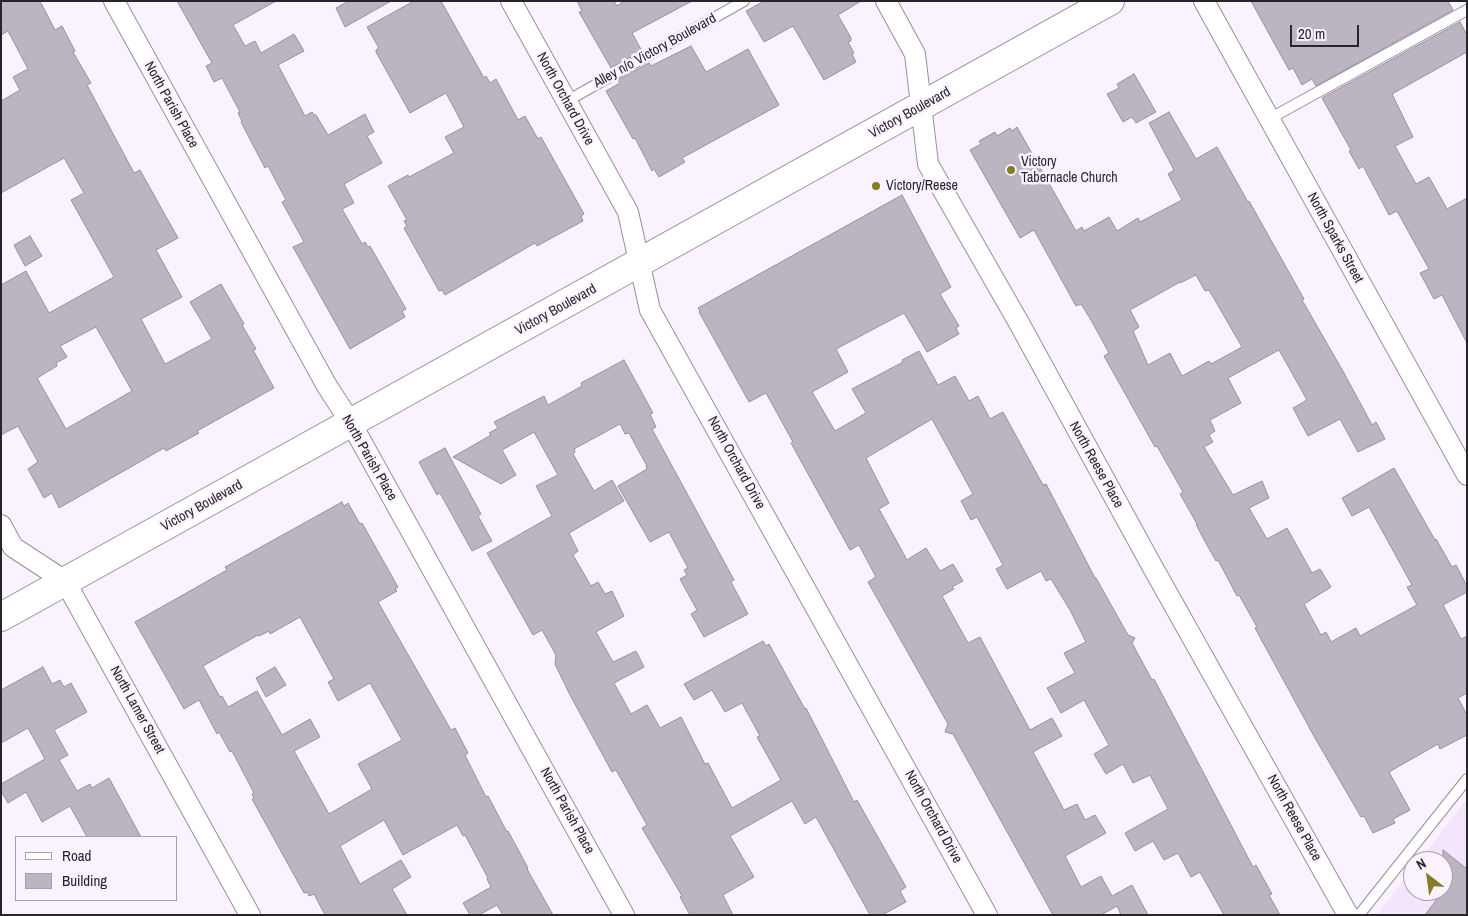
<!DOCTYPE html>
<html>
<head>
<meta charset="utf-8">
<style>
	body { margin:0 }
	#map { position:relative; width:1468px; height:916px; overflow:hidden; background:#faf2fe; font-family:"Archivo Narrow",sans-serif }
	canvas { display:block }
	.frame { position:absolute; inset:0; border:2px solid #28252a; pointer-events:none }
	.legend { position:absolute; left:15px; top:836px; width:162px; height:65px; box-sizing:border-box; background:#faf2fe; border:1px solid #a6a0a9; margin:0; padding:6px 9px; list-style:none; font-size:15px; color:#28252a }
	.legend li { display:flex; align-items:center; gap:10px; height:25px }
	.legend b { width:25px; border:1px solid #a6a0a9 }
	.north { position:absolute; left:1403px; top:851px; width:50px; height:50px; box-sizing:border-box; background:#faf2fe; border:1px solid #a6a0a9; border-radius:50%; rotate:330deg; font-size:14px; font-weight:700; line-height:20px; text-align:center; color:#28252a }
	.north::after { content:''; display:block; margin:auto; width:18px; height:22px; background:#857d23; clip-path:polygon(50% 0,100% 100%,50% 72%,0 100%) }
	.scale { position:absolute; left:1290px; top:25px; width:69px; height:22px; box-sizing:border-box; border:2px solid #28252a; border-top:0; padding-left:6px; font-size:15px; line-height:18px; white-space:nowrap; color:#28252a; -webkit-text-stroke:4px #faf2fe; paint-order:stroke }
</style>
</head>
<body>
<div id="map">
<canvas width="1468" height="916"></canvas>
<div class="frame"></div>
<ul class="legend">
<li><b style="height:6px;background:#fff"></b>Road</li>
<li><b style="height:14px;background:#bdb4c2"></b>Building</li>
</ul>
<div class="north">N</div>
<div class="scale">20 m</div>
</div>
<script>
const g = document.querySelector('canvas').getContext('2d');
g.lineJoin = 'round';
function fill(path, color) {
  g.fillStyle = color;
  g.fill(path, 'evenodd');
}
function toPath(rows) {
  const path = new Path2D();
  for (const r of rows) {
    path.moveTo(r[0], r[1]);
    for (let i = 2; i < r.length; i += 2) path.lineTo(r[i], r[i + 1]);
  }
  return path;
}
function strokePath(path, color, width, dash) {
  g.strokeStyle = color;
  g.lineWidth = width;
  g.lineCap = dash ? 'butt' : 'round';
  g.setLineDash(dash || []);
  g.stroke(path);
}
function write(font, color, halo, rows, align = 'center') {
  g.font = font + ' "Archivo Narrow",sans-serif';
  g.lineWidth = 5;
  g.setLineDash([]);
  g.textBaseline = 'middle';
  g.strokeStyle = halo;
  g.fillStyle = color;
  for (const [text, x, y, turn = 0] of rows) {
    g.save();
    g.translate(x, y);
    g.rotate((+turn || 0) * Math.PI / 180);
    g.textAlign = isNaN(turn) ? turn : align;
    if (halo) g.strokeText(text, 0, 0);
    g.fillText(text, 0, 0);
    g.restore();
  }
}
fill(toPath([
	[1467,799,1467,915,1377,915,1413,868,1413,891,1443,891,1443,861,1419,861]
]), '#f3e5fb');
const building = toPath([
	[1,1,40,1,55,30,62,26,75,51,73,52,91,83,87,85,134,173,140,170,178,238,156,250,182,297,141,319,165,364,212,339,190,302,221,284,244,324,242,325,256,349,253,350,274,388,197,431,199,433,166,451,164,448,59,508,52,493,44,498,28,469,38,462,18,426,1,435,1,285,26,271,49,313,114,277,71,200,84,193,64,158,1,193,1,101,20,90,13,77,28,69,8,31,1,35,1,1],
	[96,327,132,391,66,429,37,378,57,366,56,363,67,357,60,346,96,327],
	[177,1,276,1,233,25,245,46,255,41,261,53,294,34,304,51,278,65,305,116,312,112,314,115,316,115,328,135,365,114,374,132,367,136,382,163,344,184,354,203,342,209,362,244,365,242,368,247,370,246,406,309,402,311,405,317,350,349,293,247,304,242,282,202,286,200,268,166,265,168,241,122,242,121,238,113,240,112,222,78,214,82,206,66,212,63,177,1],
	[349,1,391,1,345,27,336,8,349,1],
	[414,1,441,1,484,78,486,76,490,83,496,79,518,120,525,116,538,139,541,137,584,214,581,216,583,221,537,246,535,243,445,295,442,290,439,291,404,228,407,226,404,221,407,220,388,186,408,175,409,177,454,153,445,137,464,127,446,93,410,113,376,52,376,50,379,48,367,27,414,1],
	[577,1,614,1,617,6,624,1,692,1,632,33,642,51,611,68,579,12,582,11,577,1],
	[764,1,861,1,838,15,851,38,851,41,848,42,854,53,852,54,856,62,824,80,793,26,764,42,746,11,764,1],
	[1251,1,1448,1,1453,10,1316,86,1312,79,1302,85,1293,68,1289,70,1251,1],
	[1460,22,1467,35,1467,52,1392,94,1413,137,1395,146,1416,184,1429,177,1447,209,1467,198,1467,343,1442,295,1434,299,1420,273,1429,269,1397,211,1389,215,1363,166,1359,169,1349,151,1351,150,1322,98,1460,22],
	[691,46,706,72,748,49,779,105,682,158,685,162,659,177,654,169,652,171,635,138,633,139,606,91,620,83,618,80,649,63,651,66,691,46],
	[1134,74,1156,112,1136,123,1132,117,1123,122,1107,94,1119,88,1117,84,1134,74],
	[1169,112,1196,159,1217,147,1248,202,1249,201,1304,299,1302,300,1344,373,1372,425,1376,422,1385,439,1358,452,1340,419,1308,436,1293,408,1307,400,1279,350,1228,378,1241,403,1210,420,1215,431,1209,435,1213,442,1204,447,1233,495,1262,481,1269,498,1249,508,1267,539,1287,528,1312,573,1320,569,1331,587,1304,604,1321,635,1326,632,1331,642,1356,628,1360,636,1417,605,1407,587,1412,585,1369,507,1352,516,1342,498,1394,468,1435,540,1436,539,1452,567,1456,565,1467,586,1467,592,1443,605,1461,639,1467,636,1467,693,1458,698,1467,715,1467,735,1440,749,1438,744,1389,772,1410,810,1393,819,1395,823,1373,833,1364,816,1361,817,1315,738,1255,628,1257,627,1239,595,1237,596,1218,560,1216,561,1202,536,1196,524,1197,524,1180,494,1183,492,1157,446,1155,447,1104,356,1109,353,1091,320,1081,304,1076,306,1034,230,1020,238,970,150,981,144,979,141,995,132,997,136,1010,128,1012,131,1017,127,1076,231,1082,227,1084,231,1109,217,1117,231,1138,218,1140,222,1182,200,1168,174,1174,170,1149,123,1169,112],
	[1196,275,1205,291,1209,290,1242,347,1211,364,1209,361,1182,376,1170,353,1148,365,1133,331,1139,327,1130,310,1180,282,1180,283,1196,275],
	[902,195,951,287,940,294,959,326,956,328,959,334,927,352,904,313,836,349,848,372,812,392,835,431,866,413,852,389,903,362,902,360,919,351,938,385,955,376,969,401,978,396,990,419,1003,412,1043,485,1046,484,1095,578,1096,578,1128,635,1135,638,1132,643,1152,680,1154,679,1163,696,1253,867,1256,865,1272,894,1269,895,1280,915,1224,915,1200,872,1191,877,1178,853,1164,860,1153,841,1135,851,1125,833,1168,809,1150,775,1133,783,1123,764,1106,774,1094,754,1109,745,1084,700,1061,713,1047,688,1075,673,1064,653,1086,642,1070,610,1051,579,1046,581,1041,571,1007,589,996,569,1003,565,977,517,971,520,961,501,973,494,932,419,866,458,889,503,879,509,907,560,926,548,940,571,953,564,963,581,952,587,954,589,942,596,968,643,980,637,1030,730,1052,718,1062,736,1033,752,1064,810,1077,804,1085,820,1095,815,1106,833,1065,856,1081,887,1101,876,1112,896,1132,885,1148,915,1121,915,1117,906,1101,915,1053,915,953,734,945,732,948,724,868,582,876,577,859,545,850,550,791,443,793,442,766,393,749,402,699,312,700,311,698,308,902,195],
	[30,236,42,256,25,266,14,245,30,236],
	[624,360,653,413,650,414,656,427,652,429,734,580,731,582,748,614,704,637,691,614,697,610,680,579,687,575,684,570,688,568,669,532,650,542,618,486,647,469,646,466,647,466,629,433,625,434,620,424,574,449,575,452,573,454,594,491,612,480,624,501,569,533,578,551,573,555,591,586,598,582,605,594,612,591,624,616,596,632,613,662,636,651,644,667,614,683,631,714,647,705,660,728,681,717,705,764,708,763,732,808,781,780,757,737,760,736,742,703,725,712,712,690,694,700,684,684,763,641,766,646,769,644,805,709,806,708,854,802,857,800,906,887,900,891,906,902,882,915,870,915,816,817,805,824,792,801,730,836,754,877,723,895,733,915,690,915,680,897,682,896,642,828,647,825,616,770,612,772,570,695,555,664,556,655,542,630,533,635,487,553,552,516,536,486,558,475,534,432,502,450,516,475,501,484,453,457,491,435,489,433,498,428,494,422,544,396,548,405,582,386,581,383,624,360],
	[445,448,481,514,478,516,492,541,472,551,440,493,437,495,419,462,445,448],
	[342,502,344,506,348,503,360,524,362,523,398,587,395,589,397,591,378,602,451,730,455,728,468,753,465,755,486,797,488,796,507,832,508,831,528,868,527,869,553,915,503,915,497,905,479,915,470,915,463,903,491,887,487,879,488,878,465,835,463,836,457,825,403,855,384,820,340,846,360,884,401,860,411,877,392,889,407,915,325,915,314,894,309,896,307,892,304,893,252,799,254,798,252,794,254,793,232,751,230,752,219,732,217,734,199,700,184,709,135,622,227,570,225,567,342,502],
	[300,617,334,679,328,682,338,701,370,683,402,740,358,764,372,789,329,814,294,751,320,737,310,719,282,735,257,691,228,707,222,696,220,697,203,666,258,635,259,636,269,631,270,634,300,617],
	[43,667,52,684,60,680,64,687,71,683,87,712,54,730,68,755,59,760,77,791,90,784,92,788,109,778,141,837,87,837,70,806,42,822,26,792,8,803,1,791,1,784,45,759,28,728,1,743,1,690,43,667],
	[275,667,286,685,266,697,256,678,275,667],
	[1443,850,1467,869,1467,915,1425,915,1443,891,1443,850]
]);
fill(building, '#bdb4c2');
strokePath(building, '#99909e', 1);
const lane = toPath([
	[567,101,744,1],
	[1269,119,1467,10],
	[1359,915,1467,779]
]);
const street = toPath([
	[114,1,327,386,351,423,624,915],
	[511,1,628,212,650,310,987,915],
	[886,1,915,54,928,164,1019,323,1152,566,1348,915],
	[1204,1,1467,475],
	[1,525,13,547,65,581,250,915]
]);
const secondary = toPath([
	[1,617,1110,1]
]);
strokePath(lane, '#988f9d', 12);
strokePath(street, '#988f9d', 22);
strokePath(secondary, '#988f9d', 30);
strokePath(lane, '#fff', 10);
strokePath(street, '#fff', 20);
strokePath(secondary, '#fff', 28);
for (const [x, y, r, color] of [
	[1011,170,5,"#857d23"],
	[876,186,5,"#857d23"]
]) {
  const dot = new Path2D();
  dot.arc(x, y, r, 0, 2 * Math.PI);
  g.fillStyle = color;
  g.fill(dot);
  strokePath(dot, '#faf2fe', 2);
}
write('14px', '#28252a', '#faf2fe', [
	["Alley n/o Victory Boulevard",655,51,-29],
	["North Orchard Drive",565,99,61],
	["North Parish Place",171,105,61],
	["Victory Boulevard",910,113,-29],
	["North Sparks Street",1335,238,61],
	["Victory Boulevard",556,310,-29],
	["North Parish Place",369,458,60],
	["North Orchard Drive",736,463,61],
	["North Reese Place",1096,465,61],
	["Victory Boulevard",202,506,-29],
	["North Lamer Street",137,710,61],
	["North Parish Place",567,811,61],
	["North Orchard Drive",933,817,61],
	["North Reese Place",1294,818,61]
]);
write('14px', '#28252a', '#faf2fe', [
	["Victory",1021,162],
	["Tabernacle Church",1021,178],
	["Victory/Reese",886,186]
], 'left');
</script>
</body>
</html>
